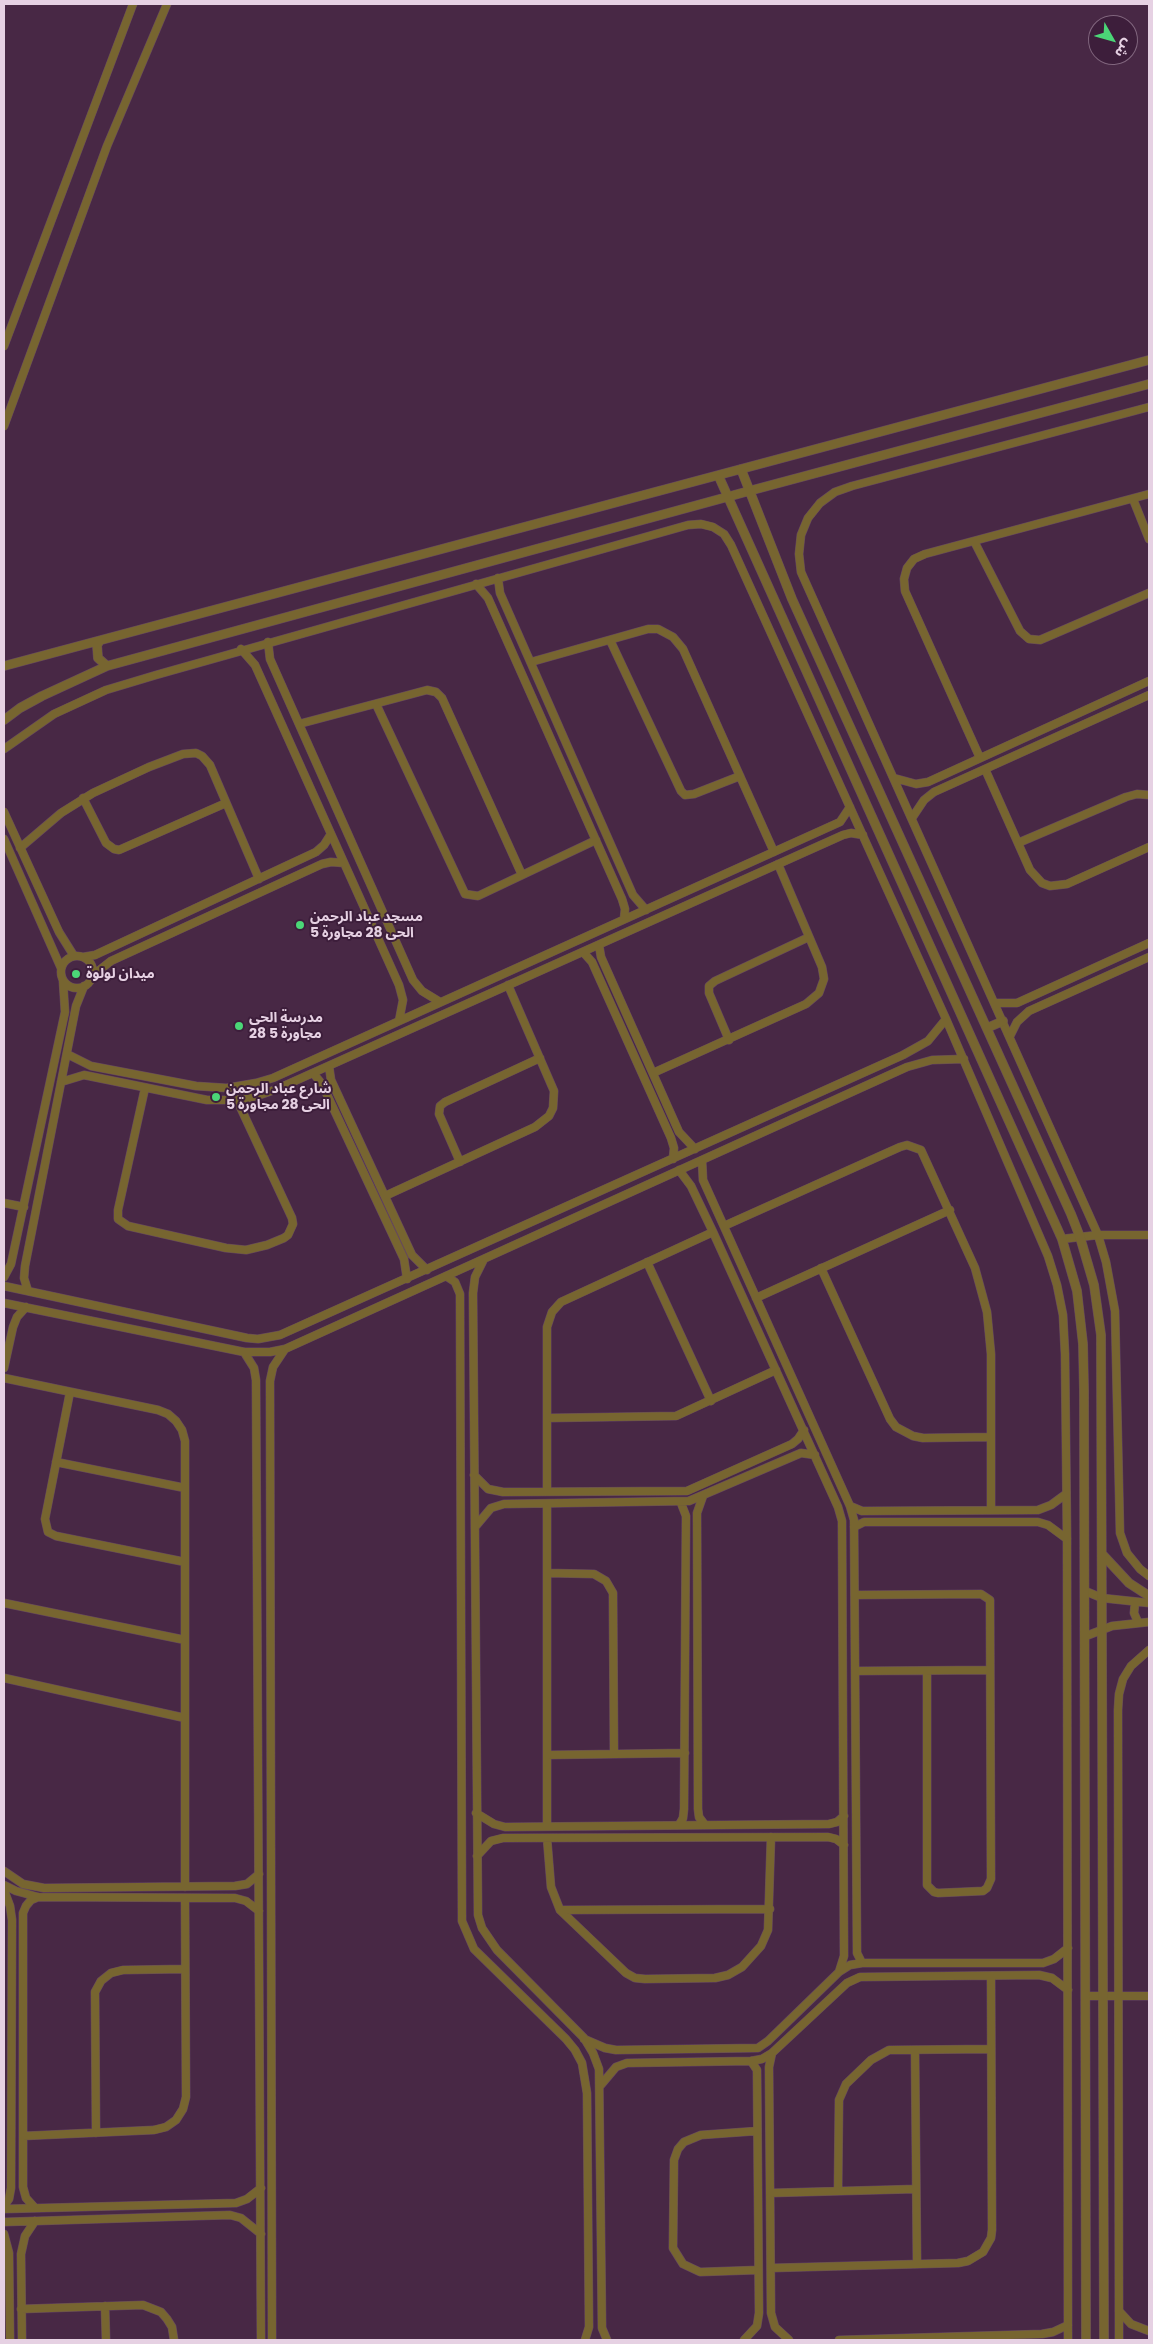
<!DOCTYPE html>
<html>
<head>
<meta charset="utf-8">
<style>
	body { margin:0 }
	#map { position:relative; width:1153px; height:2344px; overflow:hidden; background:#482845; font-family:Poppins,"Noto Sans Arabic",sans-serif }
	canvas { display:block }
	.frame { position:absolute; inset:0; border:5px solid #e6d1e3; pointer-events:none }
	.north { position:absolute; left:1088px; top:15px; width:50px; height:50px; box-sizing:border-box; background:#3d1e3b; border:1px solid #81667e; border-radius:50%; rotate:128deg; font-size:14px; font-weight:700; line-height:20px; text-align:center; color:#e6d1e3 }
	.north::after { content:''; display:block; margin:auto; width:18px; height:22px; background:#4bd677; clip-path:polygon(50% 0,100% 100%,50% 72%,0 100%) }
</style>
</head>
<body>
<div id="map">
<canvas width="1153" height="2344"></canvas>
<div class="frame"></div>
<div class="north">ش</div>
</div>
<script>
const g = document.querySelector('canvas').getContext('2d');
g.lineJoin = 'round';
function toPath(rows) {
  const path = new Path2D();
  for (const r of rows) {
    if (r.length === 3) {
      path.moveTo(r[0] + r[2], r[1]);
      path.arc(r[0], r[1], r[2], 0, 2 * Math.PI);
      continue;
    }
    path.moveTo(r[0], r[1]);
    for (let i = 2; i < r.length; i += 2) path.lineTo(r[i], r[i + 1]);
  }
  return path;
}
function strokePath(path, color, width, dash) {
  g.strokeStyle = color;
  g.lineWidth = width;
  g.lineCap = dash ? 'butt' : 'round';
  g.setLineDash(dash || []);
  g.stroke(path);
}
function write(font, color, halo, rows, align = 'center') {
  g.font = font + ' Poppins,"Noto Sans Arabic",sans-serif';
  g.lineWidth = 4;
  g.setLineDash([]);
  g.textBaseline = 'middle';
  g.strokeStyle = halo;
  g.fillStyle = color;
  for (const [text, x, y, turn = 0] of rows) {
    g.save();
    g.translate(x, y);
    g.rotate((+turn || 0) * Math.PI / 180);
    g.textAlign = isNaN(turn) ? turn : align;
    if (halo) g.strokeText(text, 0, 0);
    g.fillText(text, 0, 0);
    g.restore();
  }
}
const minor = toPath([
	[4,346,133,4],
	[1149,407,852,486,835,492,820,503,808,518,801,535,799,554,801,572,1098,1235,1106,1262,1115,1311,1120,1533,1127,1553,1140,1569,1149,1576],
	[4,426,107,146,167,4],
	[1133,499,1149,539],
	[974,541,1020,631,1029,639,1040,640,1149,593],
	[498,578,500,593,633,895,646,910],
	[476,584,488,598,622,899,625,909,624,919],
	[610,640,681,791,685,795,694,794,740,776],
	[268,642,270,659,413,980,422,991,440,1002],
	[241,649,255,665,399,985,403,1000,399,1021],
	[531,662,648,629,658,629,673,637,683,649,774,852],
	[376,704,465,894,478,896,596,840],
	[299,724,427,690,436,692,442,698,522,875],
	[4,749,54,714,106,690,156,675,688,525,701,524,713,527,724,534,731,545,946,1019,1048,1256,1057,1285,1063,1315,1065,1354,1067,1539,1068,2340],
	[980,758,905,591,904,579,907,568,914,559,925,554,1149,494],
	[985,769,1030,870,1042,883,1050,886,1067,884,1149,847],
	[894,778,916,784,928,782,1149,681],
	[83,798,106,843,114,849,119,850,226,803],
	[4,812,59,932,74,956],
	[912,818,924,800,934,792,1149,695],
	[4,839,61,968],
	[1018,843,1126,797,1137,794,1149,795],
	[20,848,61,813,93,793,149,767,183,754,196,753,202,756,210,765,259,879],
	[599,945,601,957,679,1132,695,1149],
	[583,952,592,962,671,1138,674,1148,673,1159],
	[77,972,16],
	[83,957,95,955,316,852,324,845,331,834],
	[92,976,111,961,322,864,331,862,344,863],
	[995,1003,1017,1003,1149,943],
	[1010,1036,1017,1022,1029,1011,1149,957],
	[729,1040,709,993,709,986,715,981,809,937],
	[67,1054,91,1066,196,1086,227,1088,256,1083,273,1078,840,822,850,807],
	[329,1066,331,1080,412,1255,427,1270],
	[313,1073,322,1084,404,1259,407,1279],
	[653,1073,806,1004,819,993,824,979,822,967,778,864],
	[61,1082,84,1075,207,1100,237,1100,257,1096,277,1089,843,835,851,833,863,835],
	[145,1088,118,1210,118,1219,128,1226,226,1248,246,1250,267,1245,284,1238,288,1235,293,1224,292,1218,237,1100],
	[702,1160,703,1180,850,1506,854,1520,857,1953,862,1963],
	[460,1162,439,1114,440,1106,445,1102,540,1058],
	[679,1170,691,1186,713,1232,838,1507,842,1521,844,1956,839,1972],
	[385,1196,535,1127,549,1116,553,1108,554,1091,508,985],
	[4,1203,24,1207],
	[724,1226,900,1147,907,1145,921,1150,975,1268,987,1312,991,1354,991,1510],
	[1062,1239,1098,1235,1149,1235],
	[484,1259,475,1277,473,1293,478,1915,482,1928,497,1950,584,2038,593,2053,599,2069,602,2328,607,2340],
	[647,1262,711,1401],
	[821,1268,890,1419,896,1427,913,1436,923,1438,991,1437],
	[446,1276,455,1282,460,1294,462,1921,474,1949,566,2039,575,2050,582,2063,587,2093,589,2327,585,2340],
	[4,1277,11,1264,65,1012,63,981],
	[4,1286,247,1338,258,1339,280,1335,903,1055,928,1041,946,1019],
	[28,1291,24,1278,25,1266,76,1006,84,986],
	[756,1298,950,1210],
	[4,1303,244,1352,270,1352,285,1349,907,1067,932,1060,964,1059],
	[244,1352,254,1368,256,1380,261,2340],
	[4,1368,13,1327,17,1317,26,1307],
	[4,1378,158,1410,168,1414,176,1421,182,1430,185,1441,185,1887],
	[70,1392,45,1519,48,1532,56,1536,185,1562],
	[547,1418,676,1416,776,1370],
	[56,1462,185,1488],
	[474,1475,488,1489,503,1492,687,1491,792,1444,798,1439,804,1430],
	[547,1492,547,1327,552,1312,561,1302,713,1232],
	[703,1496,697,1513,698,1809,699,1817,705,1825],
	[850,1506,862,1511,1038,1510,1051,1505,1066,1494],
	[475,1527,491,1508,504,1504,689,1501,801,1453,815,1455],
	[854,1527,864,1522,1038,1522,1048,1525,1067,1539],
	[547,1573,594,1574,606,1581,613,1593,614,1754],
	[1085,1591,1102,1598,1149,1603],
	[855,1595,981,1594,990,1600,991,1879,987,1888,983,1891,938,1893,934,1892,927,1885,927,1671],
	[4,1603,185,1640],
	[1135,1603,1134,1613,1138,1622],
	[1086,1636,1112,1626,1149,1622],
	[855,1671,990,1670],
	[4,1678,185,1718],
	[547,1755,685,1753],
	[476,1813,494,1824,505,1827,829,1824,837,1822,844,1816],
	[679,1825,683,1818,684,1809,686,1516,681,1503],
	[547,1826,547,1504],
	[547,1838,551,1887,560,1910,626,1973,635,1978,645,1979,715,1978,728,1975,742,1967,761,1946,768,1930,771,1837],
	[477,1856,491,1841,503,1838,828,1837,836,1839,844,1845],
	[4,1871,23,1884,44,1888,235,1886,247,1884,259,1874],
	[4,1885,16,1891,38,1897,235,1898,246,1901,259,1911],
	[4,1890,10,1906,12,1920,11,2188,9,2199,4,2206],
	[560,1910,770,1909],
	[1086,1996,1149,1996],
	[584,2039,605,2048,616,2050,758,2048,768,2041,839,1972,850,1965,862,1963,1043,1963,1054,1959,1068,1948],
	[915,2050,917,2264],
	[772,2053,769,2067,771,2313,775,2327,789,2340],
	[600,2086,616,2067,627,2063,751,2061,762,2059,772,2053,847,1983,860,1977,1039,1975,1052,1978,1068,1990],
	[757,2131,701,2135,684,2142,678,2149,674,2160,673,2248,683,2264,700,2272,758,2270],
	[96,2133,95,1992,101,1981,111,1973,123,1970,185,1969],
	[23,2136,154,2130,166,2127,176,2120,183,2109,186,2097,185,1898],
	[838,2191,839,2100,846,2084,871,2060,889,2050,991,2049],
	[770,2193,916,2189],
	[35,2208,26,2198,23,2187,23,1913,26,1906,31,1900,38,1897],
	[4,2209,236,2203,247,2199,261,2188],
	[4,2222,230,2215,241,2218,261,2234],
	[4,2234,9,2253,10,2340],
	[771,2268,958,2263,968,2261,983,2252,991,2238,992,2230,991,1976],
	[105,2306,106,2340],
	[21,2309,143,2305,161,2312,167,2319,172,2327,174,2340],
	[1119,2311,1131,2324,1149,2331],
	[22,2340,21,2254,25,2236,35,2221],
	[272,2340,270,1381,273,1367,285,1349],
	[744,2340,757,2326,759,2313,757,2070,751,2061],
	[839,2340,1042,2334,1053,2332,1068,2325],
	[1119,2340,1118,1710,1119,1694,1123,1679,1131,1666,1149,1650]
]);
const tertiary = toPath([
	[741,469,792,599,1071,1214,1080,1237,1094,1285,1101,1335,1104,2340],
	[719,477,1062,1239,1077,1291,1083,1344,1084,1390,1086,2340],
	[99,642,97,645,98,658,107,666],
	[4,666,1149,360],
	[4,720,20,708,42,696,107,666,749,491,1149,384],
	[987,1028,1003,1021],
	[1102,1554,1129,1583,1149,1596]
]);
strokePath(minor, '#644661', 9);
strokePath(tertiary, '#644661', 10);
strokePath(minor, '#776530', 8);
strokePath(tertiary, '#776530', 9);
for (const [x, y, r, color] of [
	[300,925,5,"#4bd677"],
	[76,974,5,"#4bd677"],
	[239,1026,5,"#4bd677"],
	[216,1097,5,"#4bd677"]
]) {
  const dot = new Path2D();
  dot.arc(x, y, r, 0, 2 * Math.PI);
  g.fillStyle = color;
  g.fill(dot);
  strokePath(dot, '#3d1e3b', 2);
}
write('bold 14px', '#e6d1e3', '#3d1e3b', [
	["مسجد عباد الرحمن",310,917],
	["الحى 28 مجاورة 5",310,933],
	["ميدان لولوة",86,974],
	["مدرسة الحى",249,1018],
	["28 مجاورة 5",249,1034],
	["شارع عباد الرحمن",226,1089],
	["الحى 28 مجاورة 5",226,1105]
], 'left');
</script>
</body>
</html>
